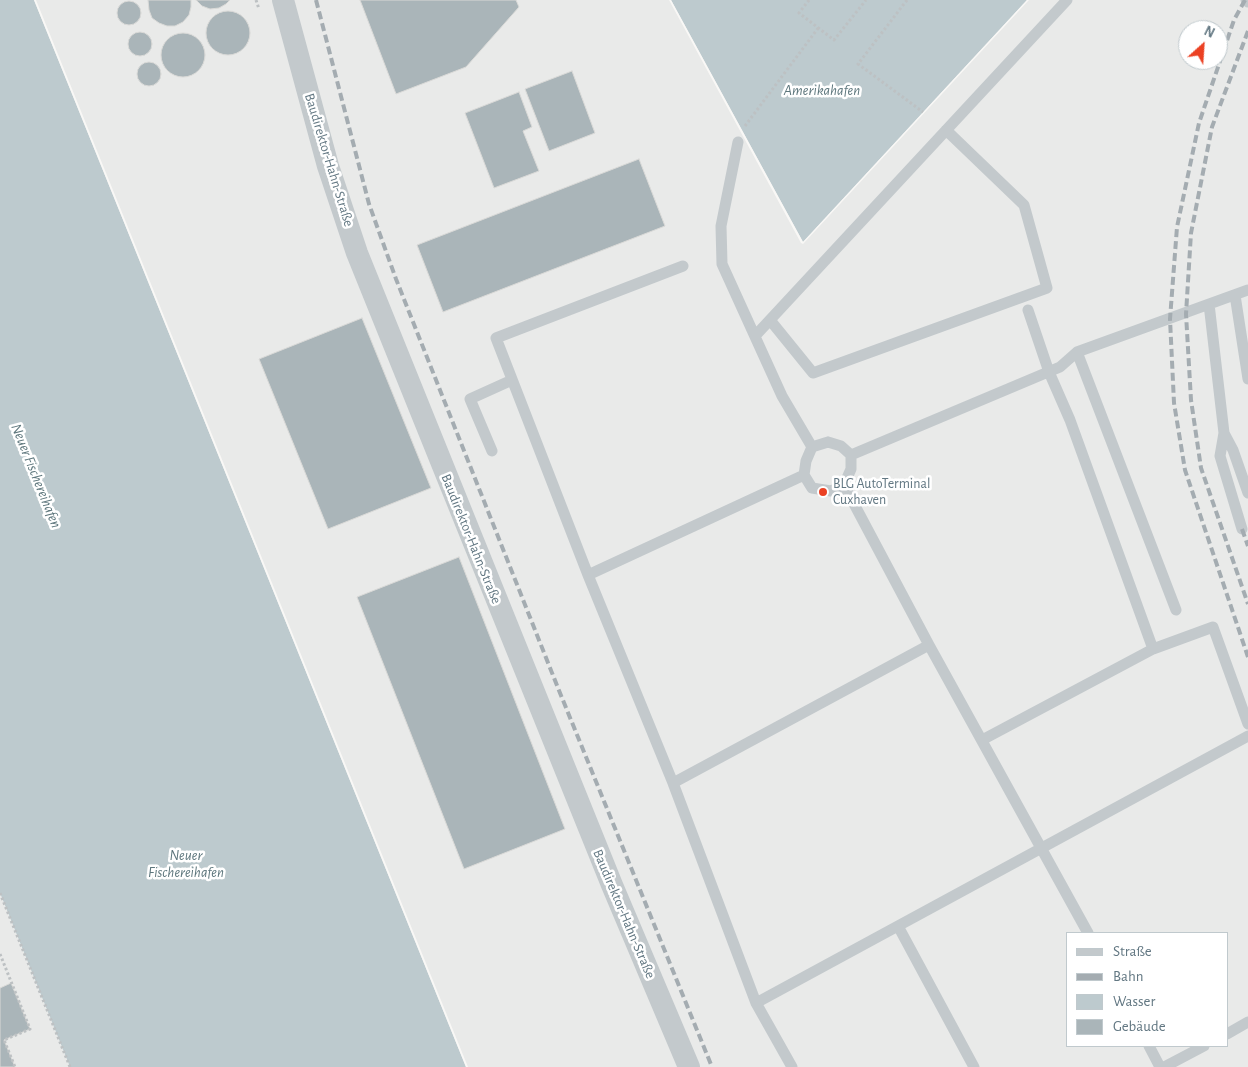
<!DOCTYPE html>
<html>
<head>
<meta charset="utf-8">
<style>
	body { margin:0 }
	#map { position:relative; width:1248px; height:1067px; overflow:hidden; background:#f9f8f6; font-family:"Alegreya Sans",sans-serif }
	canvas { display:block }
	.legend { position:absolute; left:1066px; top:932px; width:162px; height:115px; box-sizing:border-box; background:#fff; border:1px solid #c0c9cd; margin:0; padding:6px 9px; list-style:none; font-size:15px; color:#627782 }
	.legend li { display:flex; align-items:center; gap:10px; height:25px }
	.legend b { width:25px; border:1px solid #c0c9cd }
	.north { position:absolute; left:1178px; top:20px; width:50px; height:50px; box-sizing:border-box; background:#fff; border:1px solid #c0c9cd; border-radius:50%; rotate:26deg; font-size:14px; font-weight:700; line-height:20px; text-align:center; color:#627782 }
	.north::after { content:''; display:block; margin:auto; width:18px; height:22px; background:#eb4123; clip-path:polygon(50% 0,100% 100%,50% 72%,0 100%) }
</style>
</head>
<body>
<div id="map">
<canvas width="1248" height="1067"></canvas>
<ul class="legend">
<li><b style="height:6px;background:#c3c9cc"></b>Straße</li>
<li><b style="height:6px;background:#a4acb1"></b>Bahn</li>
<li><b style="height:14px;background:#bdcace"></b>Wasser</li>
<li><b style="height:14px;background:#aab5b9"></b>Gebäude</li>
</ul>
<div class="north">N</div>
</div>
<script>
const g = document.querySelector('canvas').getContext('2d');
g.lineJoin = 'round';
function fill(path, color) {
  g.fillStyle = color;
  g.fill(path, 'evenodd');
}
function toPath(rows) {
  const path = new Path2D();
  for (const r of rows) {
    if (r.length === 3) {
      path.moveTo(r[0] + r[2], r[1]);
      path.arc(r[0], r[1], r[2], 0, 2 * Math.PI);
      continue;
    }
    path.moveTo(r[0], r[1]);
    for (let i = 2; i < r.length; i += 2) path.lineTo(r[i], r[i + 1]);
  }
  return path;
}
function strokePath(path, color, width, dash) {
  g.strokeStyle = color;
  g.lineWidth = width;
  g.lineCap = dash ? 'butt' : 'round';
  g.setLineDash(dash || []);
  g.stroke(path);
}
function write(font, color, halo, rows, align = 'center') {
  g.font = font + ' "Alegreya Sans",sans-serif';
  g.lineWidth = 5;
  g.setLineDash([]);
  g.textBaseline = 'middle';
  g.strokeStyle = halo;
  g.fillStyle = color;
  for (const [text, x, y, turn = 0] of rows) {
    g.save();
    g.translate(x, y);
    g.rotate((+turn || 0) * Math.PI / 180);
    g.textAlign = isNaN(turn) ? turn : align;
    if (halo) g.strokeText(text, 0, 0);
    g.fillText(text, 0, 0);
    g.restore();
  }
}
fill(toPath([
	[34,0,671,0,803,242,1027,0,1248,0,1248,1067,466,1067],
	[1188,30,1218,30,1218,60,1188,60],
	[1067,933,1227,933,1227,1046,1067,1046],
	[0,893,13,926,70,1067,0,1067]
]), '#e9eae9');
fill(toPath([
	[0,0,34,0,466,1067,70,1067,0,893],
	[671,0,1027,0,803,242]
]), '#bdcace');
fill(toPath([
	[34,0,36,0,468,1067,466,1067],
	[669,0,671,0,803,242,1027,0,1029,0,803,244,801,243]
]), '#f9f8f6');
const building = toPath([
	[148,0,191,0,191,7,189,15,183,22,175,26,167,26,159,23,152,18,149,10,148,0],
	[196,0,230,0,226,4,219,8,210,9,202,6,196,0],
	[360,0,516,0,519,7,466,67,396,94,360,0],
	[129,13,12],
	[228,33,22],
	[140,44,12],
	[183,55,22],
	[149,74,12],
	[572,71,595,133,549,151,525,89,572,71],
	[519,92,532,127,523,131,539,171,494,188,465,113,519,92],
	[639,159,665,226,443,312,417,245,639,159],
	[362,318,431,488,328,529,259,359,362,318],
	[459,557,565,829,464,869,357,597,459,557],
	[11,983,30,1029,4,1040,15,1067,0,1067,0,988,11,983]
]);
fill(building, '#aab5b9');
strokePath(building, '#dadad8', 1);
strokePath(toPath([
	[256,0,259,9],
	[809,0,799,13,834,40,866,0],
	[907,0,858,64,923,112],
	[745,126,819,27],
	[0,893,70,1067],
	[0,954,30,1029,4,1040,15,1067]
]), '#bdc1c3', 3, [2.5, 2.5]);
strokePath(toPath([
	[1246,0,1248,2],
	[738,142,721,226,722,264,782,396,812,447],
	[683,266,496,338,588,575,673,783,756,1003,792,1067],
	[1235,295,1248,379],
	[1209,304,1224,433,1220,456,1242,529],
	[1028,310,1049,372,1070,420,1153,649],
	[770,320,813,373,1047,288,1024,205,946,130],
	[755,336,1067,0],
	[1077,352,1176,610],
	[1224,433,1233,450,1248,493],
	[828,442,841,446,851,455,851,469,844,485,831,491,812,488,804,475,806,461,812,447,828,442],
	[492,451,470,399,512,380],
	[851,455,1060,367,1077,352,1248,290],
	[844,485,929,645,1088,933],
	[588,575,804,475],
	[982,740,1153,649,1213,627,1248,724],
	[673,783,929,645],
	[898,926,974,1067],
	[756,1003,1248,736],
	[1227,1034,1248,1022],
	[1149,1046,1160,1067],
	[1164,1067,1204,1046]
]), '#c3c9cc', 11);
strokePath(toPath([
	[283,0,328,166,357,253,612,885,689,1067]
]), '#c3c9cc', 22);
strokePath(toPath([
	[316,0,369,204,396,279,558,688,712,1067],
	[1245,0,1234,20,1199,123,1177,227,1170,319,1174,403,1185,470,1248,657],
	[1248,31,1212,127,1191,233,1186,314,1191,400,1201,468,1248,604],
	[1242,529,1248,546]
]), '#a4acb1', 4, [8, 4]);
for (const [x, y, r, color] of [
	[823,492,5,"#eb4123"]
]) {
  const dot = new Path2D();
  dot.arc(x, y, r, 0, 2 * Math.PI);
  g.fillStyle = color;
  g.fill(dot);
  strokePath(dot, '#fff', 2);
}
write('14px', '#627782', '#fff', [
	["Baudirektor-Hahn-Straße",329,160,73],
	["Baudirektor-Hahn-Straße",471,539,68],
	["Baudirektor-Hahn-Straße",624,914,67]
]);
write('14px', '#627782', '#fff', [
	["BLG AutoTerminal",833,484],
	["Cuxhaven",833,500]
], 'left');
write('italic 15px', '#5d767c', '#fff', [
	["Amerikahafen",822,90],
	["Neuer Fischereihafen",36,476,68],
	["Neuer",186,855],
	["Fischereihafen",186,872]
]);
</script>
</body>
</html>
